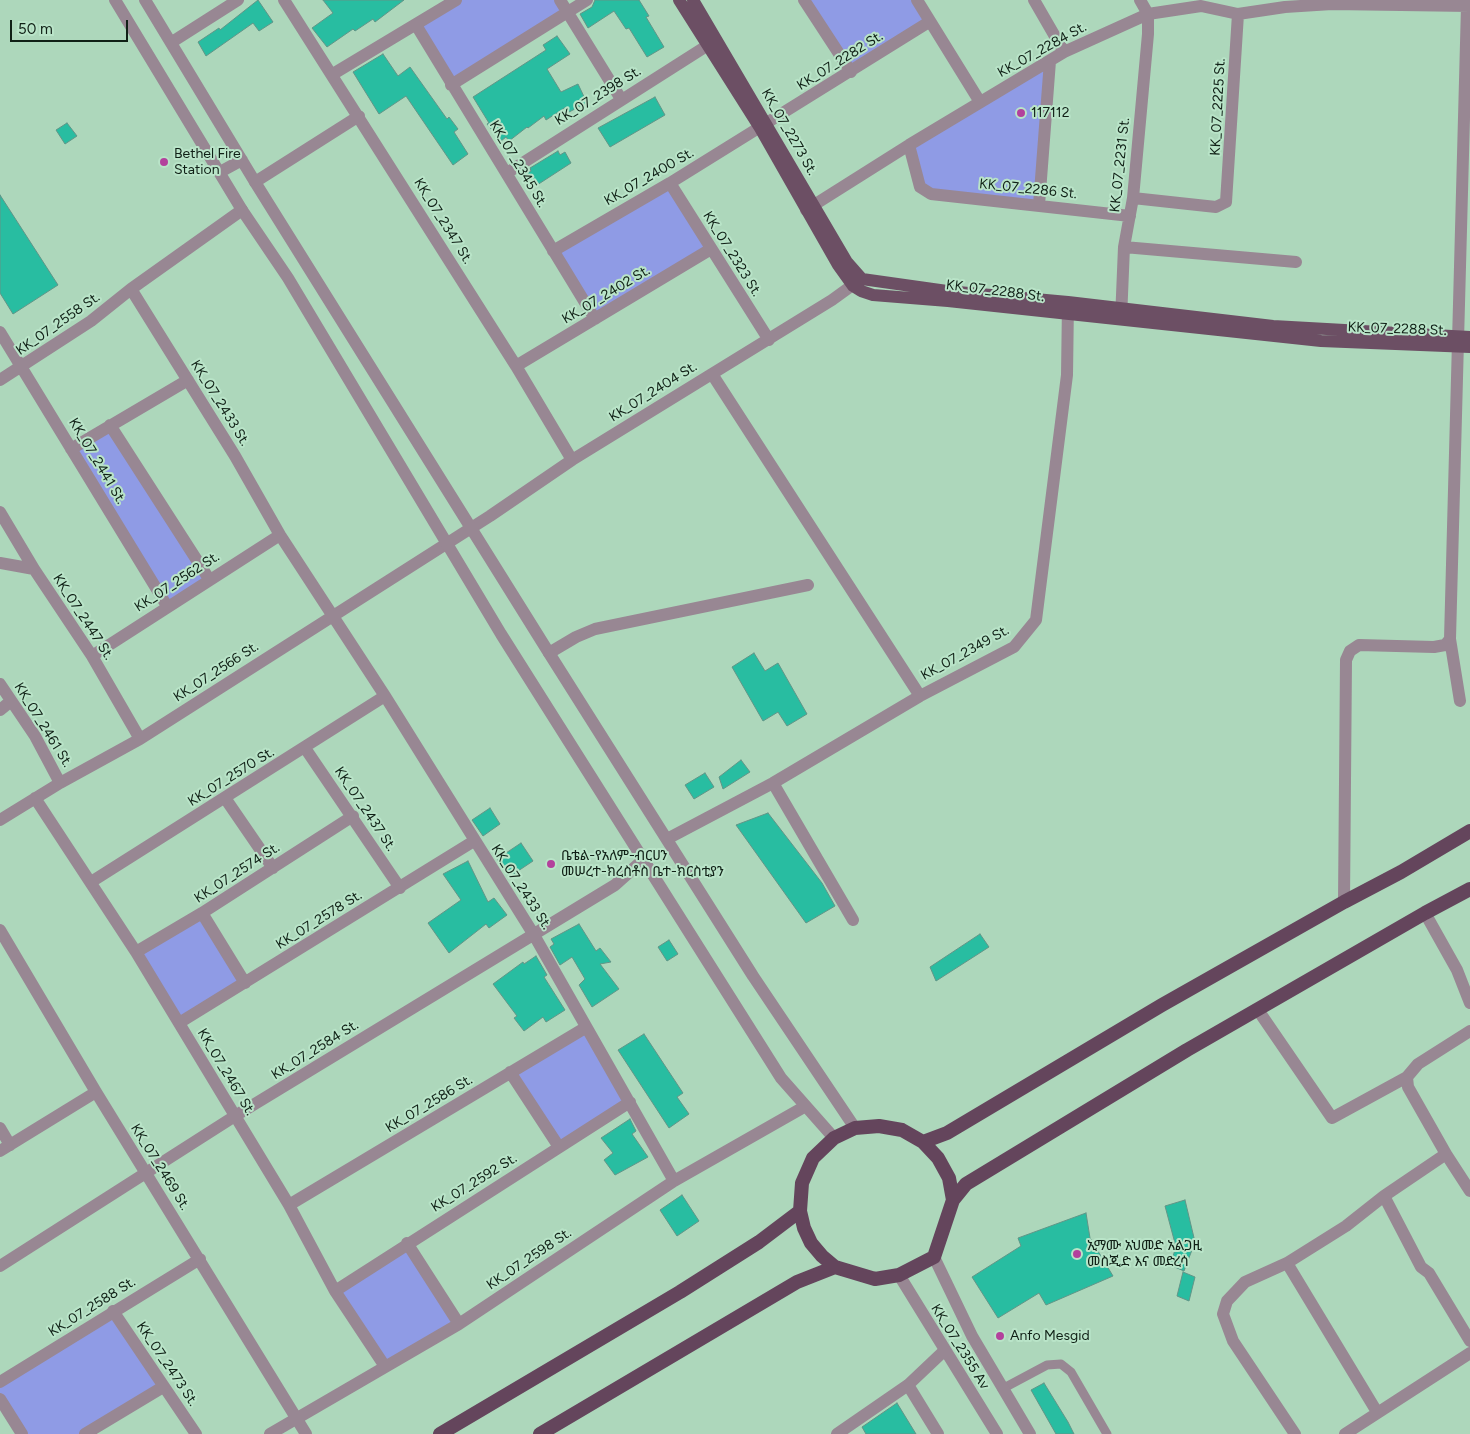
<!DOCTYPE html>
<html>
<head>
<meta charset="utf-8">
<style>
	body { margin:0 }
	#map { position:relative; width:1470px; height:1434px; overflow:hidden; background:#add7bb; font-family:Figtree,sans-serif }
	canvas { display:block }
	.scale { position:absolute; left:10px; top:20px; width:118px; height:22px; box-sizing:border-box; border:2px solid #102016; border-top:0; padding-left:6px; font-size:15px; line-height:18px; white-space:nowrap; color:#102016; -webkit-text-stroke:4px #b9e4c8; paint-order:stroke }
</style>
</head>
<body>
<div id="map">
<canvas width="1470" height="1434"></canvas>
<div class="scale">50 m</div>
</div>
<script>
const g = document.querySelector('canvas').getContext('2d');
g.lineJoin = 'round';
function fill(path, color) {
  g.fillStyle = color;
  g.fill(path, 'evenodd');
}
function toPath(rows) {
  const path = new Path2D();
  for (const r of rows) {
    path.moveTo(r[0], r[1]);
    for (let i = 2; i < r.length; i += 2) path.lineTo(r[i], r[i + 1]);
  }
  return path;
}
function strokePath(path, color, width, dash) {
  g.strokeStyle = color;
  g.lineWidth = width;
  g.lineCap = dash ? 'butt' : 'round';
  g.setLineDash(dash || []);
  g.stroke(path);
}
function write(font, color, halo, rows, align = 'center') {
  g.font = font + ' Figtree,"Noto Sans Ethiopic",sans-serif';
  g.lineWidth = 4;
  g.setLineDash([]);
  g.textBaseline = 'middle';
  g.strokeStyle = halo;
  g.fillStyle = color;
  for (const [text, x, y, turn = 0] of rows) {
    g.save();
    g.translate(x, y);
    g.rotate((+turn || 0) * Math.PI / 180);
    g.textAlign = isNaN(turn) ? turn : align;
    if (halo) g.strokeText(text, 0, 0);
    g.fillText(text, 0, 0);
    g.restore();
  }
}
fill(toPath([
	[456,0,560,0,568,12,451,85,416,25],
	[804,0,915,0,929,22,851,72],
	[1050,61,1039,205,923,190,909,145],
	[670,183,711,249,595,319,553,251],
	[110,425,209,579,167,606,71,449],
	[202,913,245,983,179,1023,136,952],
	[585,1028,630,1102,559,1147,510,1072],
	[407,1243,457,1325,385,1366,335,1291],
	[113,1311,163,1387,85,1434,22,1434,0,1399,0,1382]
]), '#8f9be5');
const building = toPath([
	[258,0,273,22,259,31,253,23,206,56,198,42,219,28,220,30,258,0],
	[323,0,404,0,375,22,373,19,355,31,353,29,327,47,312,28,333,13,323,0],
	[595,0,639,0,649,16,646,17,664,47,647,57,629,28,626,29,614,11,588,28,580,14,592,7,595,0],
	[557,36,570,54,547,69,561,92,578,84,587,103,569,112,566,107,546,120,544,116,528,128,527,127,509,141,506,137,501,141,487,124,489,123,473,97,546,50,543,45,557,36],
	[383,54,398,76,410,67,447,119,449,117,458,129,454,132,468,154,453,165,406,96,379,114,353,72,383,54],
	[655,97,665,115,610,147,598,128,655,97],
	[67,123,77,136,65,144,56,130,67,123],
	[558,151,560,155,565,152,571,163,534,187,525,174,531,171,530,168,558,151],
	[0,195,58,285,13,314,0,293,0,195],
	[754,653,765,671,778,663,807,714,787,726,778,712,763,721,732,667,754,653],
	[741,760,750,772,723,789,719,777,741,760],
	[705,773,714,787,694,799,685,785,705,773],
	[490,808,500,824,483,836,472,820,490,808],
	[768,813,822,883,835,906,806,923,736,825,768,813],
	[521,843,533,861,509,877,497,859,521,843],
	[468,861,488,902,494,898,507,915,489,928,486,924,449,953,428,923,461,900,443,874,468,861],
	[579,924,596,951,600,948,611,962,600,964,619,989,592,1007,579,985,585,979,572,957,560,965,550,947,554,944,551,939,579,924],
	[980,934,989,947,936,981,930,967,980,934],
	[669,940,678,954,667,961,658,947,669,940],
	[536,956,547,975,544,977,565,1010,546,1022,543,1017,524,1031,514,1018,517,1016,493,984,523,962,524,964,536,956],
	[644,1034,683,1093,677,1097,689,1114,669,1128,618,1050,644,1034],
	[630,1119,636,1131,632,1134,648,1157,615,1175,604,1160,613,1153,601,1138,630,1119],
	[682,1195,699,1221,677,1236,660,1210,682,1195],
	[1185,1200,1195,1242,1184,1271,1170,1265,1176,1247,1165,1206,1185,1200],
	[1086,1213,1090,1238,1113,1276,1046,1305,1039,1293,998,1318,972,1277,1021,1246,1018,1238,1086,1213],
	[1183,1272,1195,1277,1189,1301,1177,1296,1183,1272],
	[1044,1383,1068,1422,1074,1434,1056,1434,1031,1390,1044,1383],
	[897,1403,916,1434,866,1434,862,1427,897,1403]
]);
fill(building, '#28bda1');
strokePath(building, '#619587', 1);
strokePath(toPath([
	[1002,1389,1047,1365,1061,1364,1071,1372,1107,1434]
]), '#988793', 9);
strokePath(toPath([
	[284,0,516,366,572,460],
	[560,0,621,99],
	[804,0,851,72],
	[917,0,980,102],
	[1034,0,1064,52],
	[416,25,595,319],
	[172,42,238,0],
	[333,74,456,0],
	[451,85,587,0],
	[909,145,920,187,931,194,1130,216],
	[507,173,716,40],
	[255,182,359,116],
	[670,183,769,340],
	[1133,198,1216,207,1226,202,1238,14],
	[1039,205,1050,61],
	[806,210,909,145,1064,52,1148,14,1201,6,1238,14,1285,7,1332,4,1470,6],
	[1124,247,1296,262],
	[553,251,670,183,929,22],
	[131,289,235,456,280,535,385,696,534,935,674,1181],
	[1121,319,1124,247,1133,198,1148,34,1148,14,1140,0],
	[0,332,167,606],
	[516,366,711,249],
	[712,374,920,696],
	[0,380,91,321,131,289,242,210],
	[110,425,209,579],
	[71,449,188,380],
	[0,512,34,569,92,656,140,739],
	[0,563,34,569],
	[1450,639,1460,701],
	[549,653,576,637,595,629,808,585],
	[92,656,280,535],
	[0,684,35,736,60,783],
	[0,710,11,701],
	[305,748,400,888],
	[773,783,853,920],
	[35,798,136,952,289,1205,335,1291,384,1365],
	[225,798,273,868],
	[0,820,60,783,140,739,490,516,572,460,832,300,861,279],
	[667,839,773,783,920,696,1014,647,1036,620,1067,375,1068,303],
	[91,882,385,696],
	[1344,902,1346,660,1350,651,1359,645,1434,647,1445,645,1450,639,1467,6],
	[202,913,245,983],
	[1425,913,1457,970,1470,1003],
	[0,930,96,1092,306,1434],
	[136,952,202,913,353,816],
	[1258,1010,1332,1118,1407,1077],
	[179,1023,474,841],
	[510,1072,559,1147],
	[0,1128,10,1145],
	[0,1151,96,1092],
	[1446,1154,1470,1191],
	[1384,1196,1421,1267,1429,1273,1470,1341],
	[289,1205,585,1028],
	[407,1243,459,1324],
	[934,1257,972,1336,1030,1434],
	[1287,1263,1377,1412],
	[0,1266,235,1116,615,885,644,859],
	[899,1275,997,1434],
	[335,1291,630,1102],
	[113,1311,196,1434],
	[0,1382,200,1259],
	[908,1385,938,1434],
	[0,1399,22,1434],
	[85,1434,163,1387],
	[270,1434,459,1324,674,1181,804,1107],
	[837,1434,908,1385,945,1350],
	[1295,1434,1233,1341,1223,1314,1227,1301,1245,1282,1287,1263,1346,1226,1384,1196,1446,1154,1408,1087,1407,1077,1418,1064,1470,1031],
	[1345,1434,1470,1353]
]), '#988793', 12);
strokePath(toPath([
	[115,0,242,210,288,278,501,634,781,1078,834,1138],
	[145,0,255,182,549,653,753,976,855,1128],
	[220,172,242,160]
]), '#988793', 12);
strokePath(toPath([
	[679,0,760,128,838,265,853,286,861,291,873,295,948,301,1321,341,1470,347],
	[693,0,847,262,862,279,947,291,1068,302,1273,326,1470,337]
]), '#6c4f64', 12);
strokePath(toPath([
	[923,1142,947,1133,1162,1005,1344,902,1401,872,1470,831],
	[953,1200,949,1178,938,1158,923,1142,902,1130,879,1126,855,1128,834,1138,813,1158,802,1183,800,1211,804,1228,811,1243,822,1256,835,1267,875,1279,899,1275,934,1257,953,1200,966,1184,1187,1050,1425,913,1470,889],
	[440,1434,680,1292,759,1242,800,1211],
	[540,1434,797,1282,835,1267]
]), '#64455c', 14);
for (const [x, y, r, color] of [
	[1021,113,5,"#b3419c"],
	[164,162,5,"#b3419c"],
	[551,864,5,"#b3419c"],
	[1077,1254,5,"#b3419c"],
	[1000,1336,5,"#b3419c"]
]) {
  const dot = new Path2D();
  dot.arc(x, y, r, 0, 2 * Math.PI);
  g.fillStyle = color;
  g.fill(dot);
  strokePath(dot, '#b9e4c8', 2);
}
write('14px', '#102016', '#b9e4c8', [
	["KK_07_2284 St.",1042,50,-29],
	["KK_07_2282 St.",840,61,-32],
	["KK_07_2398 St.",598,96,-32],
	["KK_07_2225 St.",1218,107,-87],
	["KK_07_2273 St.",789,132,60],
	["KK_07_2345 St.",518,164,59],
	["KK_07_2231 St.",1120,165,-84],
	["KK_07_2400 St.",649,177,-30],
	["KK_07_2286 St.",1028,189,6],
	["KK_07_2347 St.",443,221,58],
	["KK_07_2323 St.",732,254,58],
	["KK_07_2288 St.",995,291,7],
	["KK_07_2402 St.",606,295,-31],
	["KK_07_2558 St.",58,324,-35],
	["KK_07_2288 St.",1397,329,2],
	["KK_07_2404 St.",653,392,-32],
	["KK_07_2433 St.",220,403,58],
	["KK_07_2441 St.",97,461,59],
	["KK_07_2562 St.",177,582,-33],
	["KK_07_2447 St.",83,617,57],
	["KK_07_2349 St.",965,653,-29],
	["KK_07_2566 St.",216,672,-33],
	["KK_07_2461 St.",43,725,58],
	["KK_07_2570 St.",231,777,-32],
	["KK_07_2437 St.",365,809,56],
	["KK_07_2574 St.",237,873,-33],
	["KK_07_2433 St.",521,887,57],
	["KK_07_2578 St.",319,920,-32],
	["KK_07_2584 St.",315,1050,-32],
	["KK_07_2467 St.",226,1072,59],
	["KK_07_2586 St.",429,1104,-31],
	["KK_07_2469 St.",160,1167,58],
	["KK_07_2592 St.",474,1183,-32],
	["KK_07_2598 St.",529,1259,-34],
	["KK_07_2588 St.",92,1307,-32],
	["KK_07_2355 Av",960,1347,58],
	["KK_07_2473 St.",167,1364,56]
]);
write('14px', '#102016', '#b9e4c8', [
	["117112",1031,113],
	["Bethel Fire",174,154],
	["Station",174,170],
	["ቤቴል-የአለም-ብርሀን",561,856],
	["መሠረተ-ክረስቶስ ቤተ-ክርስቲያን",561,872],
	["ኢማሙ አህመድ አልጋዚ",1087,1246],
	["መስጂድ እና መድረሳ",1087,1262],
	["Anfo Mesgid",1010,1336]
], 'left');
</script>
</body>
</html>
